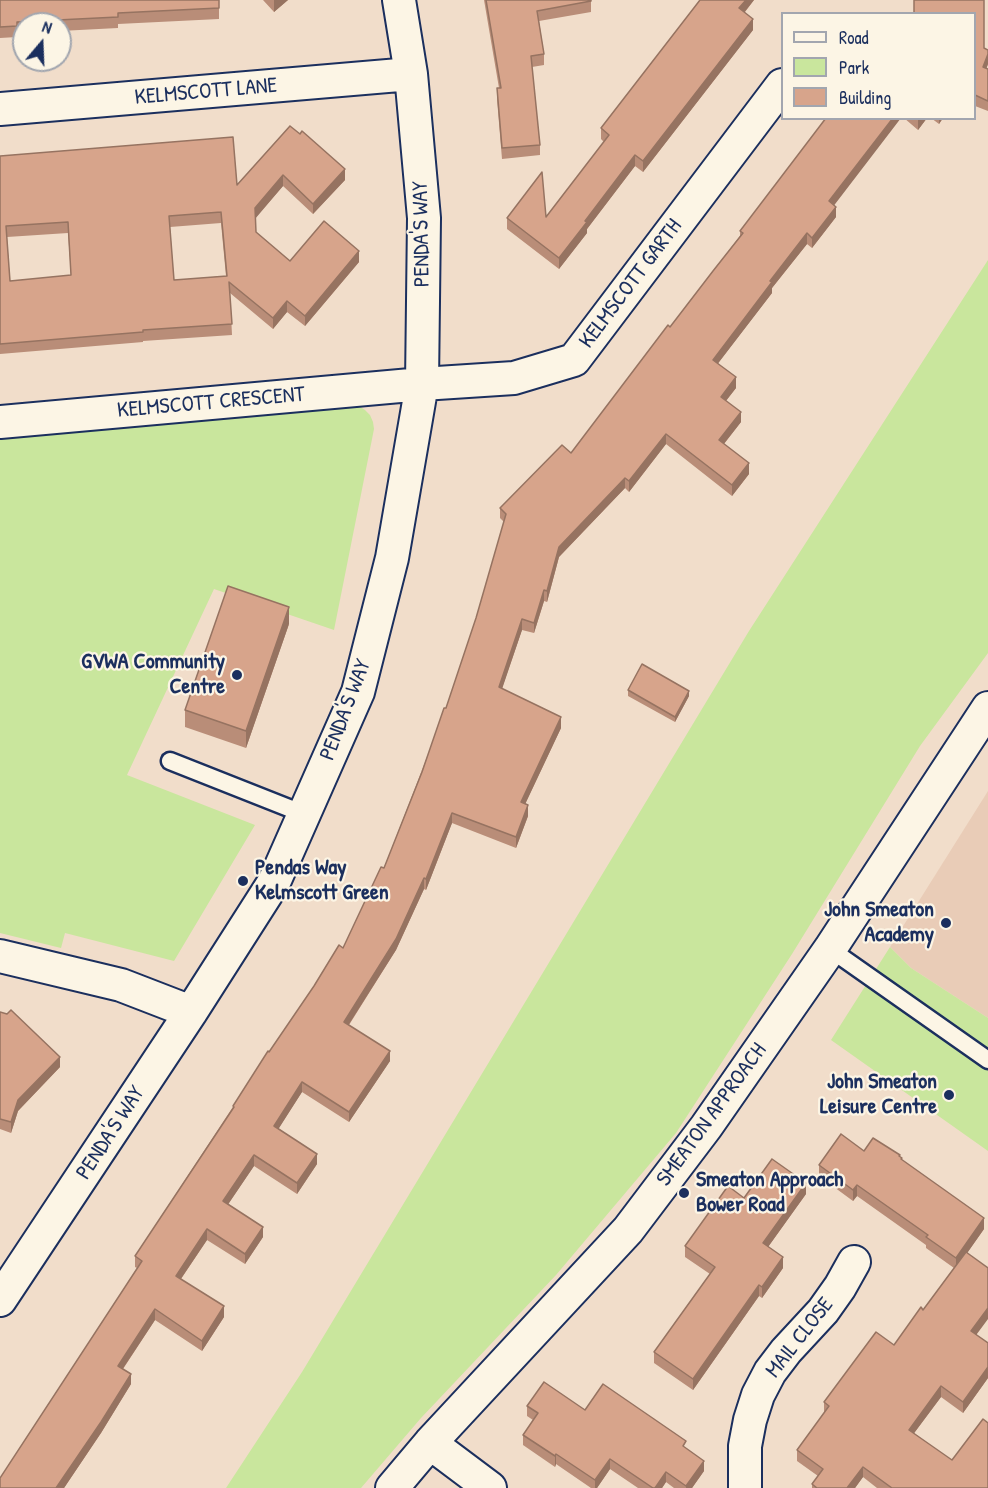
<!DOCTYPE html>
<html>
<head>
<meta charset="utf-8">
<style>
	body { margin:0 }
	#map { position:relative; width:988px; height:1488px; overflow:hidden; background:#f1ddca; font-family:"Patrick Hand",sans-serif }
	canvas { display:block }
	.legend { position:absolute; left:781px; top:12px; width:195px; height:108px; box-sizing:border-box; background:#fcf5e5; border:2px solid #a2a6af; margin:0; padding:8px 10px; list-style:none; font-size:18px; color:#1b2f5e }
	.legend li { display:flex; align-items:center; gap:12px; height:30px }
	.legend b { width:30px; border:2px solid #a2a6af }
	.north { position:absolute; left:12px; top:12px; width:60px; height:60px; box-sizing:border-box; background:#fcf5e5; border:2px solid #a2a6af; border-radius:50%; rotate:19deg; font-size:16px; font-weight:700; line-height:24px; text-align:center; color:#1b2f5e }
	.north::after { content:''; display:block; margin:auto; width:21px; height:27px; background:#1b2f5e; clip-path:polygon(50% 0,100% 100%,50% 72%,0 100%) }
</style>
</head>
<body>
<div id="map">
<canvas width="988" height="1488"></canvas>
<ul class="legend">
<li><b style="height:8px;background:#fcf5e5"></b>Road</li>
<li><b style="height:16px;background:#c9e69d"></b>Park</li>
<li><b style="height:16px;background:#d7a48b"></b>Building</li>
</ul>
<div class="north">N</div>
</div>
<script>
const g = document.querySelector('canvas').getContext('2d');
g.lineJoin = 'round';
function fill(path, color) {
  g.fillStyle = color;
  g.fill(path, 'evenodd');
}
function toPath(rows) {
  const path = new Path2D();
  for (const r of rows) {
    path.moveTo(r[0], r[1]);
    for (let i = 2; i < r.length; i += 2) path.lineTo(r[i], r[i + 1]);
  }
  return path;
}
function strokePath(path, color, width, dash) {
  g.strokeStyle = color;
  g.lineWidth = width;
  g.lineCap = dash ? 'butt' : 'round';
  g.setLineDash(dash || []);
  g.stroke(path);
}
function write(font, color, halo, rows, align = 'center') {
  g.font = font + ' "Patrick Hand",sans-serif';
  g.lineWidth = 4.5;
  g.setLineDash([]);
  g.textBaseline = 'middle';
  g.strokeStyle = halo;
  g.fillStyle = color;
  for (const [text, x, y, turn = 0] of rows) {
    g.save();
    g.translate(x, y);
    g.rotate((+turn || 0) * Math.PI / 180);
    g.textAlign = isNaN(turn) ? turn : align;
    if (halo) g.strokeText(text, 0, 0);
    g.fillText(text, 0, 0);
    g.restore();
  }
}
fill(toPath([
	[988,791,988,1018,911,968,890,947]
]), '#e9ccb7');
fill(toPath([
	[988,260,988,653,920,746,792,954,676,1133,556,1275,421,1418,361,1488,226,1488,302,1372,749,631],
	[351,405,359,406,365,410,370,415,373,422,374,429,334,630,214,589,127,775,255,825,174,961,65,933,61,948,0,933,0,437],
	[890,947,911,968,988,1018,988,1151,831,1040]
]), '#c9e69d');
const service = toPath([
	[170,761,304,814],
	[830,949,988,1060]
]);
const minor = toPath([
	[0,109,411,74],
	[0,422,422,384,514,378,574,360,782,85],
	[0,956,121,985,191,1012],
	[0,1300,191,1012,274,882,358,692,392,558,422,384,424,218,411,74,399,0],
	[430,1443,490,1488],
	[392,1488,430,1443,628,1230,706,1127,830,949,988,708],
	[745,1488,745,1446,750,1420,758,1395,770,1372,786,1351,823,1311,840,1287,854,1262]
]);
strokePath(service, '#1b2f5e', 21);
strokePath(minor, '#1b2f5e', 36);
strokePath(service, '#fcf5e5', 16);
strokePath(minor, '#fcf5e5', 32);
fill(toPath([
	[0,0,219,0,219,19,118,24,118,28,60,31,60,24,24,24,24,33,17,33,17,37,0,38],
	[263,0,288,0,274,12],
	[484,0,591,0,591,12,539,21,544,54,544,65,532,67,540,145,540,155,502,159,497,99,497,88,499,88],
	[700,0,754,0,745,12,753,30,643,172,635,166,587,229,587,233,559,269,507,229,507,218,546,217,604,142,601,139,601,128],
	[975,14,984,48,988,50,988,64,986,69,988,69,988,111,975,106],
	[904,118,927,118,918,130],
	[931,118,943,118,939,124],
	[290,126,345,180,313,214,283,186,255,218,256,232,290,261,359,262,305,326,287,312,273,329,230,293,232,335,143,341,143,342,0,354,0,156,237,185],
	[221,223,226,276,174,280,170,227],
	[68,233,71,276,10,281,7,237],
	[834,205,836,217,812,248,807,244,772,288,772,293,718,363,736,388,726,401,741,422,724,444,749,474,732,496,666,444,629,492,625,488,559,557,547,602,544,601,534,633,522,630,502,688,561,728,525,804,528,816,516,848,452,823,426,890,424,889,396,950,349,1025,390,1061,349,1122,302,1092,278,1129,317,1164,297,1194,254,1166,228,1204,263,1237,245,1264,207,1240,181,1279,224,1317,202,1351,155,1320,123,1369,131,1384,101,1433,64,1488,0,1488,137,1268,135,1267,135,1256,269,1052,343,948,384,868,446,708,476,618,504,522,500,518,500,508,571,453,670,327,740,236,740,231],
	[289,624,246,748,185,727,185,710],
	[628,690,689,696,675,722,628,696],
	[0,1012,60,1067,18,1111,11,1133,0,1129],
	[864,1151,900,1157,902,1160,984,1229,967,1253,977,1335,988,1343,988,1378,963,1413,941,1397,914,1433,988,1488,877,1488,863,1477,855,1488,812,1488,812,1484,818,1476,797,1461,797,1450,824,1413,824,1402,894,1345,923,1310,954,1268,926,1248,926,1245,857,1196,853,1201,819,1176,819,1165],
	[806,1194,768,1247,783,1268,762,1298,759,1296,693,1390,654,1363,654,1352,710,1274,685,1257,685,1246,744,1198],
	[527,1406,585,1410,686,1449,704,1471,692,1488,674,1488,666,1482,662,1488,638,1488,610,1469,597,1488,591,1488,556,1464,555,1467,523,1445,523,1435,533,1420,527,1416]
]), '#b98d78');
fill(toPath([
	[274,0,288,0,274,12],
	[746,0,754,0,739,19,739,8],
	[753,19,753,30,643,172,643,161],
	[988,54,988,64,983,78,983,67],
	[893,118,901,118,829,212,829,201],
	[919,118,927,118,918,130,918,119],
	[939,118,943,118,939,124],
	[635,155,635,166,587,229,587,233,559,269,559,258,585,221],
	[345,169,345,180,313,214,313,204],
	[283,175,283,186,255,219,255,208],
	[836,207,836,217,812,248,812,238],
	[807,233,807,244,772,288,772,293,713,370,713,360,770,281],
	[359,251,359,262,305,326,305,316],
	[287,301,287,312,273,329,273,318],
	[736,377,736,388,721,407,721,397],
	[741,412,741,422,719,450,719,440],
	[666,434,666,444,629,492,629,481],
	[749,463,749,474,732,496,732,485],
	[625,478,625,488,559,557,547,602,547,591,559,547],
	[544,590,544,601,534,633,534,623],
	[289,607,289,624,246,748,246,731],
	[522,619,522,630,499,698,499,687],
	[689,691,689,696,675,722,675,717],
	[561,717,561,728,521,813,521,802],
	[528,805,528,816,516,848,516,837],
	[452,813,452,823,426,890,426,879],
	[424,878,424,889,396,950,344,1032,344,1022],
	[390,1051,390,1061,349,1122,349,1112],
	[60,1057,60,1067,18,1111,11,1133,11,1122,18,1100],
	[302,1082,302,1092,274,1136,274,1126],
	[317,1154,317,1164,297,1194,297,1183],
	[254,1155,254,1166,223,1212,223,1201],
	[806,1183,806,1194,763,1254,763,1243],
	[857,1185,857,1196,853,1201,853,1190],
	[984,1218,984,1229,956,1269,956,1258],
	[263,1227,263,1237,245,1264,245,1254],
	[207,1229,207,1240,176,1286,176,1276],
	[783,1257,783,1268,762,1298,762,1287],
	[759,1285,759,1296,693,1390,693,1379],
	[224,1306,224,1317,202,1351,202,1341],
	[988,1308,988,1319,971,1342,971,1331],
	[155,1309,155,1320,118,1376,118,1366],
	[988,1367,988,1378,963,1413,963,1402],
	[131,1374,131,1384,101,1433,64,1488,56,1488],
	[941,1386,941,1397,909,1440,909,1430],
	[556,1454,556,1464,555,1467,555,1456],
	[610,1459,610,1469,597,1488,595,1488,595,1480],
	[704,1461,704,1471,692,1488,686,1488,686,1486],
	[863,1467,863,1477,855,1488,847,1488],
	[666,1472,666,1482,662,1488,655,1488]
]), '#967361');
const building = toPath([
	[0,0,219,0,219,8,118,13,118,17,17,22,17,26,0,27,0,0],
	[486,0,591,0,591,1,537,11,544,54,531,56,540,145,502,148,497,88,501,88,486,0],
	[700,0,746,0,739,8,753,19,643,161,635,155,585,221,587,222,559,258,507,218,542,172,546,217,609,135,601,128,700,0],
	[914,0,984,0,984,48,988,50,988,54,983,67,988,69,988,101,975,95,975,14,914,14,914,0],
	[826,118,893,118,829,201,836,207,812,238,807,233,770,281,772,282,713,360,736,377,721,397,741,412,719,440,749,463,732,485,666,434,629,481,625,478,559,547,547,591,544,590,534,623,522,619,499,687,561,717,521,802,528,805,516,837,452,813,426,879,424,878,396,939,344,1022,390,1051,349,1112,302,1082,274,1126,317,1154,297,1183,254,1155,223,1201,263,1227,245,1254,207,1229,176,1276,224,1306,202,1341,155,1309,118,1366,131,1374,101,1422,56,1488,0,1488,0,1478,142,1261,135,1256,234,1107,233,1106,268,1051,269,1052,314,986,339,945,343,948,381,867,384,868,422,772,444,708,446,708,476,618,506,514,500,508,562,445,571,453,668,325,670,327,713,271,743,233,740,231,826,118],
	[290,126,300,134,302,131,345,169,313,204,283,175,255,208,256,232,290,261,324,221,359,251,305,316,287,301,273,318,229,282,232,324,143,330,143,332,0,344,0,156,233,137,237,185,290,126],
	[221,212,227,276,174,280,169,216,221,212],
	[68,222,71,275,10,281,6,226,68,222],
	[228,586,289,607,246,731,185,710,228,586],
	[642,664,689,691,675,717,628,690,642,664],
	[11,1010,60,1057,18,1100,11,1122,0,1119,0,1012,7,1014,11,1010],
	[841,1134,864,1151,873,1138,900,1155,899,1156,902,1158,901,1159,984,1218,956,1258,926,1237,928,1235,857,1185,853,1190,819,1165,841,1134],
	[772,1159,806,1183,763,1243,783,1257,762,1287,759,1285,693,1379,654,1352,715,1267,685,1246,728,1186,744,1198,772,1159],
	[966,1252,988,1268,988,1308,971,1331,988,1343,988,1367,963,1402,941,1386,909,1430,952,1460,983,1419,988,1423,988,1488,892,1488,863,1467,847,1488,817,1488,812,1484,823,1469,797,1450,829,1406,824,1402,876,1332,894,1345,921,1307,923,1310,966,1252],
	[544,1382,585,1410,603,1384,686,1441,683,1446,704,1461,686,1486,666,1472,655,1488,653,1488,610,1459,595,1480,556,1454,555,1456,523,1435,538,1413,527,1406,544,1382]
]);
fill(building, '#d7a48b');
strokePath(building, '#967361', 1.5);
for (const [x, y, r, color] of [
	[237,675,6,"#1b2f5e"],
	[243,881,6,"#1b2f5e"],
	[946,923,6,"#1b2f5e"],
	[949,1095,6,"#1b2f5e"],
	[684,1193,6,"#1b2f5e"]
]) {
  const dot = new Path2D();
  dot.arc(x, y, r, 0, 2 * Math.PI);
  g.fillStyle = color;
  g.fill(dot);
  strokePath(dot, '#fcf5e5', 2);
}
write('22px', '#1b2f5e', '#fcf5e5', [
	["KELMSCOTT LANE",206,92,-5],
	["PENDA'S WAY",422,234,-91],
	["KELMSCOTT GARTH",631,284,-53],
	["KELMSCOTT CRESCENT",211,403,-5],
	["PENDA'S WAY",346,710,-69],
	["SMEATON APPROACH",712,1115,-54],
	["PENDA'S WAY",111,1133,-57],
	["MAIL CLOSE",800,1338,-52]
]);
write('bold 22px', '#1b2f5e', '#fcf5e5', [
	["GVWA Community",225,662],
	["Centre",225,687],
	["Pendas Way",255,868,"left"],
	["Kelmscott Green",255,893,"left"],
	["John Smeaton",934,910],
	["Academy",934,935],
	["John Smeaton",937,1082],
	["Leisure Centre",937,1107],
	["Smeaton Approach",696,1180,"left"],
	["Bower Road",696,1205,"left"]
], 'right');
</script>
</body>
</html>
